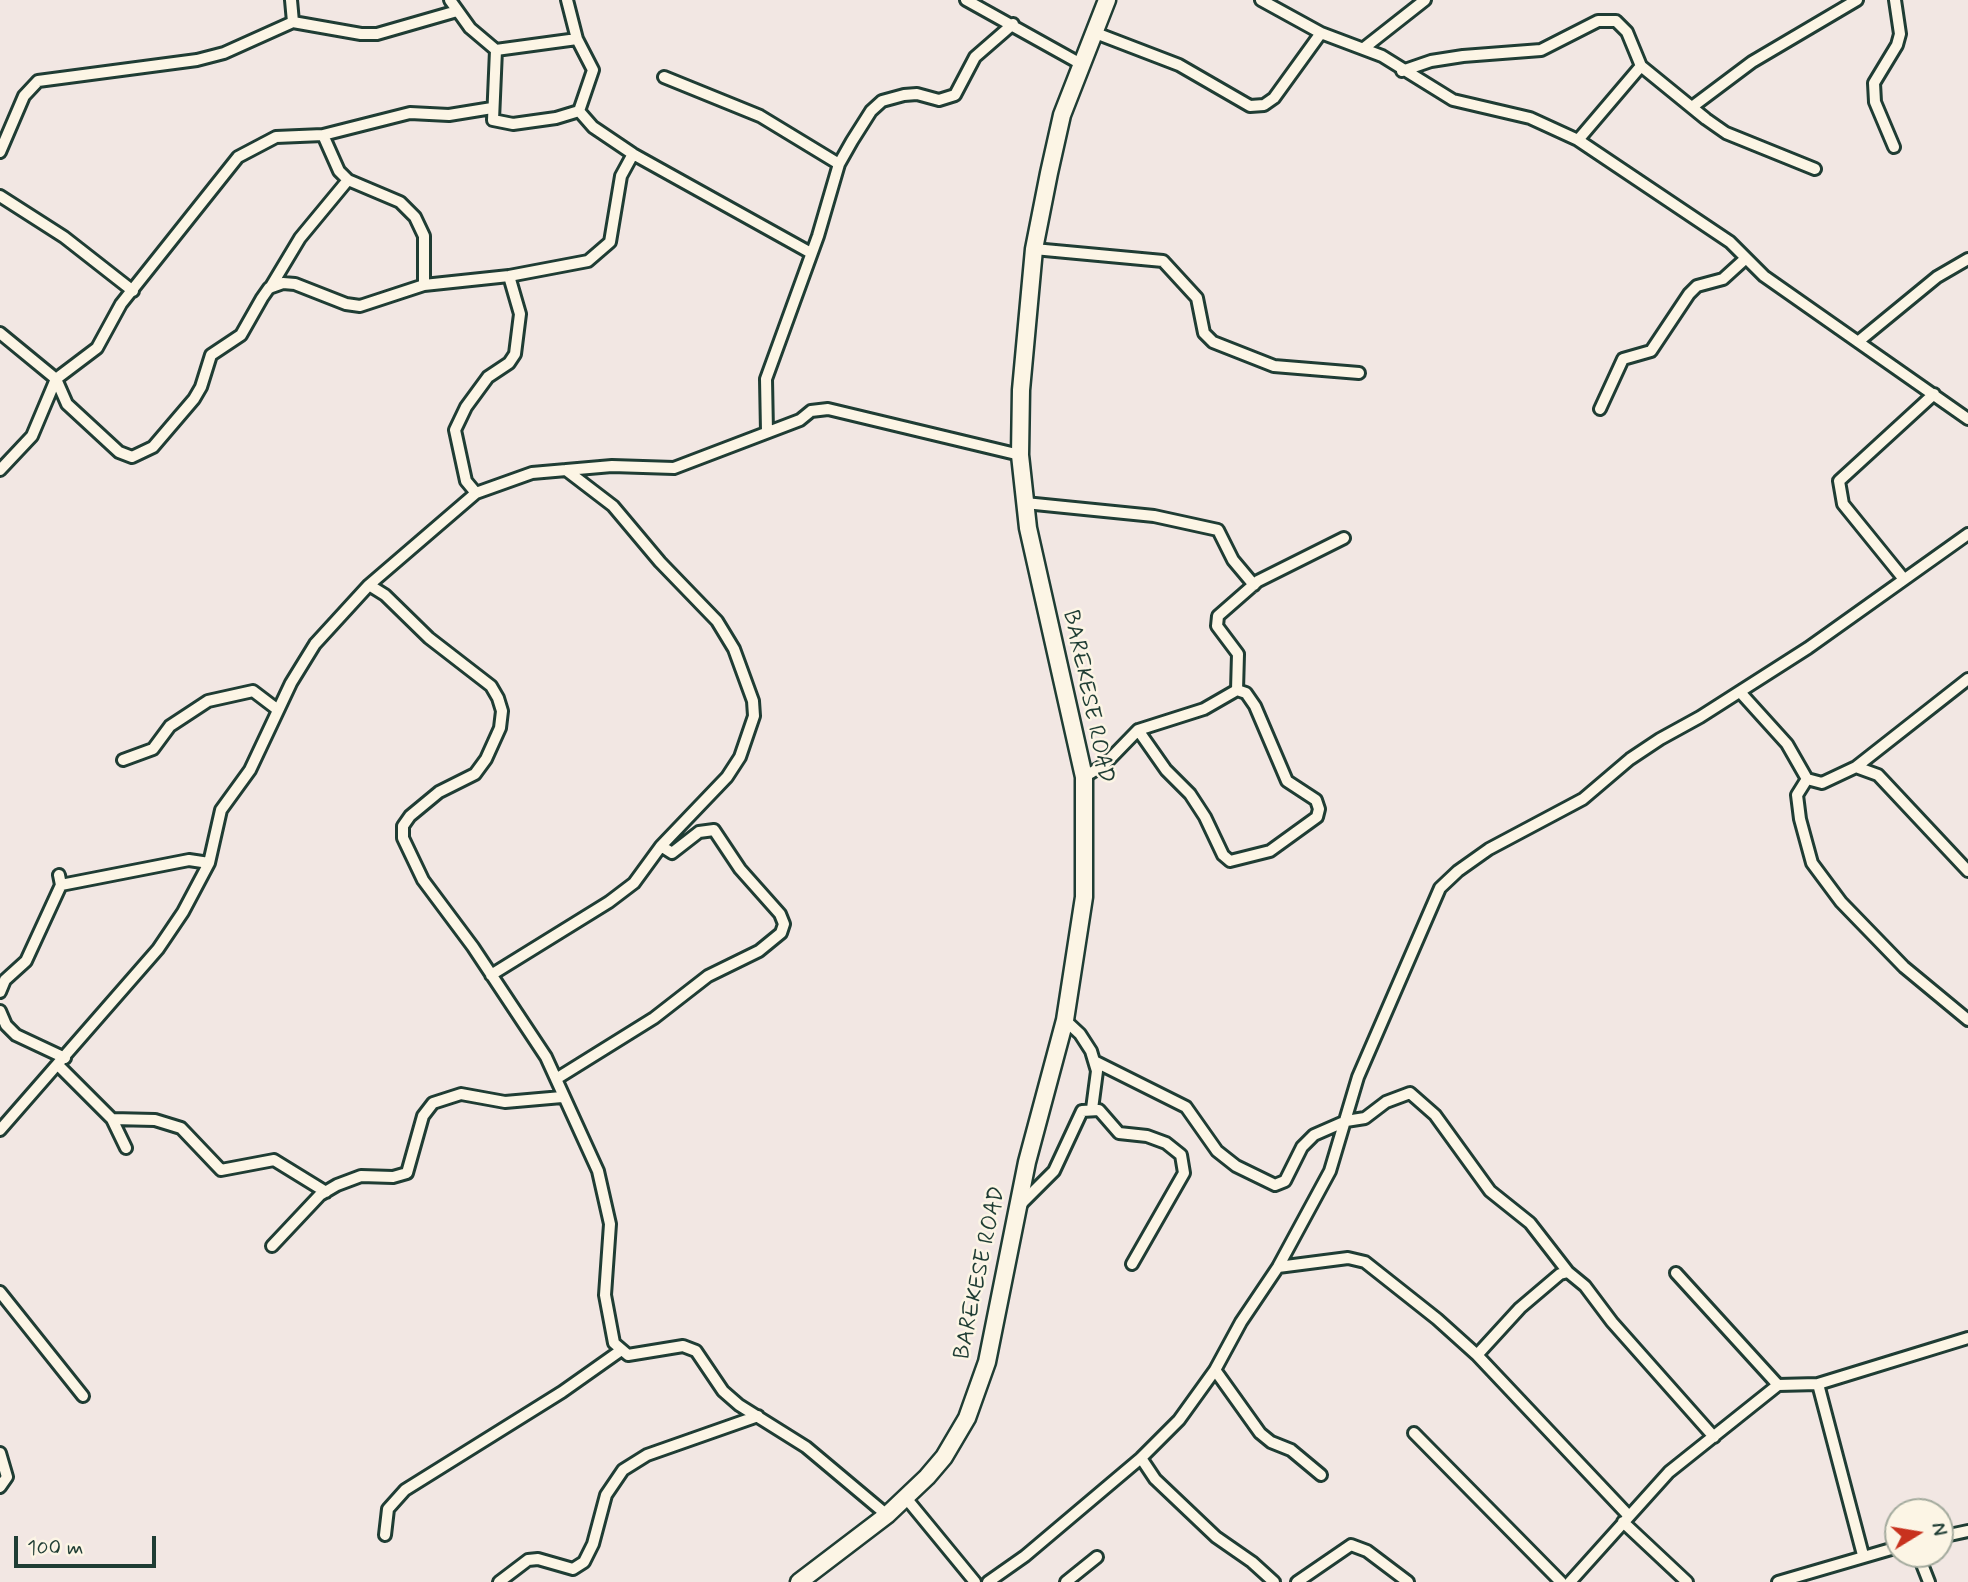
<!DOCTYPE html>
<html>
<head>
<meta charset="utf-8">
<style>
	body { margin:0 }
	#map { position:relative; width:1968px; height:1582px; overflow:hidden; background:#f2e7e3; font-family:Mynerve,sans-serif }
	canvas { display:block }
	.north { position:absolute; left:1884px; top:1498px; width:70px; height:70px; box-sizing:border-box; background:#fcf5e5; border:2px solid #a4ab9e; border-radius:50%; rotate:79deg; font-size:19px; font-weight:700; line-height:28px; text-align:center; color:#1f3d34 }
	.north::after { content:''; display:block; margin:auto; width:24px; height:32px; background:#c8321e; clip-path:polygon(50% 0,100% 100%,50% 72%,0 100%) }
	.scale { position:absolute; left:14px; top:1536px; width:142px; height:32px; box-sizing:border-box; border:4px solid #1f3d34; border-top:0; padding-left:9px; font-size:21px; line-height:24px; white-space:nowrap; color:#1f3d34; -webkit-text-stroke:5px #fcf5e5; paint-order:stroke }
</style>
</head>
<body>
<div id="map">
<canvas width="1968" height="1582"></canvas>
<div class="north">N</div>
<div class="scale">100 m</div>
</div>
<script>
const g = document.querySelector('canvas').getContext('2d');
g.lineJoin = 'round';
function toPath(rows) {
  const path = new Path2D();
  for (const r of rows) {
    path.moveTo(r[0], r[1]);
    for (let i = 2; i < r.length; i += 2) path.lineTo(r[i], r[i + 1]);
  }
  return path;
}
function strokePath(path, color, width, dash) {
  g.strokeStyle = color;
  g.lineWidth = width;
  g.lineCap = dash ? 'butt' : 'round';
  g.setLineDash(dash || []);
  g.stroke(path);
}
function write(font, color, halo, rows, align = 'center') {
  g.font = font + ' Mynerve,sans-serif';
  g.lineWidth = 5;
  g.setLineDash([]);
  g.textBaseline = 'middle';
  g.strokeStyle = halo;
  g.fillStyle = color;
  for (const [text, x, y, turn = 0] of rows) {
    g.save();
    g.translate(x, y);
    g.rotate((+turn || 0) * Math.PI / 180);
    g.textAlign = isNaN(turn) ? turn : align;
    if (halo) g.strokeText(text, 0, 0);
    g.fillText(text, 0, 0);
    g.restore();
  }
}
const minor = toPath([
	[291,0,293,22],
	[450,0,470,28,496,50,577,39],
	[966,0,1081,64],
	[1261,0,1321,33,1382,56,1453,100,1530,118,1578,140,1730,242,1764,276,1968,419],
	[1093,32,1179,65,1250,106,1264,105,1274,98,1321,33],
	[1364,48,1425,0],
	[496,50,493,120,513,124,556,118,579,111,593,70,577,39,567,0],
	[1402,71,1431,61,1463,56,1541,50,1598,21,1616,21,1627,32,1641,66,1706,119,1726,133,1815,169],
	[664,77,760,116,839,164],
	[1692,107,1752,62,1857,0],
	[579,111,593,127,633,154,811,253],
	[323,135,339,171,348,180,400,202,415,217,424,236,424,285],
	[1578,140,1641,66],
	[1894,147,1875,102,1874,83,1897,45,1900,34,1895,0],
	[0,152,24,96,38,81,197,60,224,53,293,22,361,34,377,34,457,11],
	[0,196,64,237,133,291],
	[1034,249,1163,261,1197,298,1204,333,1213,342,1274,366,1359,373],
	[270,288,300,238,348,180],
	[0,333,56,379,97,348,121,304,238,157,276,137,323,135,410,113,449,115,492,108],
	[1859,341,1937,277,1968,259],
	[1600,409,1623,359,1651,351,1689,294,1697,286,1723,279,1745,259],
	[767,432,766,379,818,236,839,164,852,141,871,111,882,101,904,95,917,94,939,100,955,95,975,57,1013,24],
	[0,470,32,436,56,379,67,404,119,452,132,457,153,447,194,399,201,387,211,355,241,335,262,298,269,288,283,283,295,284,346,304,360,306,424,285,509,276,588,261,610,242,621,176,633,154],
	[476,493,466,481,455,430,466,407,488,377,509,363,515,354,520,314,509,276],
	[1025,503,1154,516,1218,530,1233,560,1254,585],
	[1903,578,1843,504,1839,481,1934,394],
	[369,585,385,595,429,638,491,686,498,698,502,711,500,728,486,759,475,774,439,792,410,816,403,826,403,838,423,880,473,947,546,1057,598,1171,610,1224,605,1295,614,1343,628,1355,683,1346,696,1351,723,1391,739,1405,806,1447,887,1515],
	[1237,690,1238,654,1217,626,1218,616,1258,581,1344,538],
	[1740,692,1787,744,1807,779,1822,783,1856,767,1968,679],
	[123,760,153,749,170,726,208,701,253,691,278,710],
	[1856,767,1878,775,1968,871],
	[1084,777,1104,765,1138,730,1204,709,1237,690,1246,693,1255,706,1287,781,1316,800,1319,809,1317,817,1270,851,1230,861,1223,855,1205,817,1190,794,1166,770,1138,730],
	[1807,779,1797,795,1800,819,1812,863,1841,902,1904,967,1968,1020],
	[61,885,189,860,209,863],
	[491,975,609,902,634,883,661,846,727,777,740,757,754,716,753,701,734,649,717,621,660,562,613,506,566,470],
	[0,992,5,980,26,961,61,885,59,875],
	[0,1011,6,1025,16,1035,65,1058],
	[1065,1020,1080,1034,1091,1051,1097,1071,1092,1109],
	[1094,1061,1186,1107,1217,1151,1236,1166,1275,1185,1285,1181,1302,1147,1314,1135,1346,1121,1365,1118,1386,1102,1410,1093,1435,1115,1490,1191,1530,1223,1568,1272],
	[59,1066,112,1119,126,1148],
	[556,1079,654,1018,708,976,759,951,781,933,784,924,780,914,740,869,714,830,699,832,672,853,661,846],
	[112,1119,155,1120,181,1128,221,1170,274,1160,326,1192],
	[0,1130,158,949,183,912,209,863,221,810,250,770,291,683,315,644,369,585,476,493,532,473,612,466,674,468,800,420,811,411,828,409,1020,455],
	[1018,1207,1054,1171,1082,1111,1099,1110,1119,1133,1147,1136,1166,1143,1181,1155,1184,1173,1132,1264],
	[272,1246,320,1195,337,1185,361,1176,393,1177,407,1173,423,1116,433,1103,461,1094,505,1102,562,1097],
	[1278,1267,1348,1258,1365,1262,1437,1319,1477,1355,1628,1515],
	[1676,1273,1778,1385],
	[0,1292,83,1396],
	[1477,1355,1520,1308,1560,1274,1568,1272,1585,1286,1612,1322,1714,1437],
	[1215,1370,1260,1433,1271,1442,1291,1450,1321,1475],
	[1818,1384,1863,1555],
	[1414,1433,1561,1582],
	[0,1453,7,1477,0,1487],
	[1141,1458,1155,1479,1216,1537,1252,1562,1274,1582],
	[906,1498,975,1582],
	[1623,1522,1687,1582],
	[385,1535,388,1509,405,1490,562,1392,620,1351],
	[1940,1537,1968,1531],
	[1918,1554,1929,1582],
	[499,1582,528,1560,538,1559,573,1569,584,1562,593,1544,606,1495,623,1470,647,1455,758,1416],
	[988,1582,1025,1556,1141,1458,1179,1420,1215,1370,1241,1322,1278,1267,1330,1171,1358,1077,1440,888,1458,871,1489,849,1583,799,1630,759,1660,739,1700,717,1808,648,1968,534],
	[1066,1582,1097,1557],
	[1297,1582,1351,1545,1367,1551,1408,1582],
	[1570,1582,1669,1472,1778,1385,1818,1384,1968,1338],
	[1778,1582,1898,1547]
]);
const secondary = toPath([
	[799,1582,887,1515,927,1477,944,1457,967,1418,987,1362,1027,1162,1065,1020,1084,897,1084,777,1028,528,1020,455,1021,390,1034,249,1049,173,1062,115,1107,0]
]);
strokePath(minor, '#1f3d34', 16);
strokePath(secondary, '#1f3d34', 21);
strokePath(minor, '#fcf5e5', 10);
strokePath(secondary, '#fcf5e5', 16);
write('23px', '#1f3d34', '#fcf5e5', [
	["BAREKESE ROAD",1087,697,78],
	["BAREKESE ROAD",981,1273,-78]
]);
</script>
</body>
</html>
